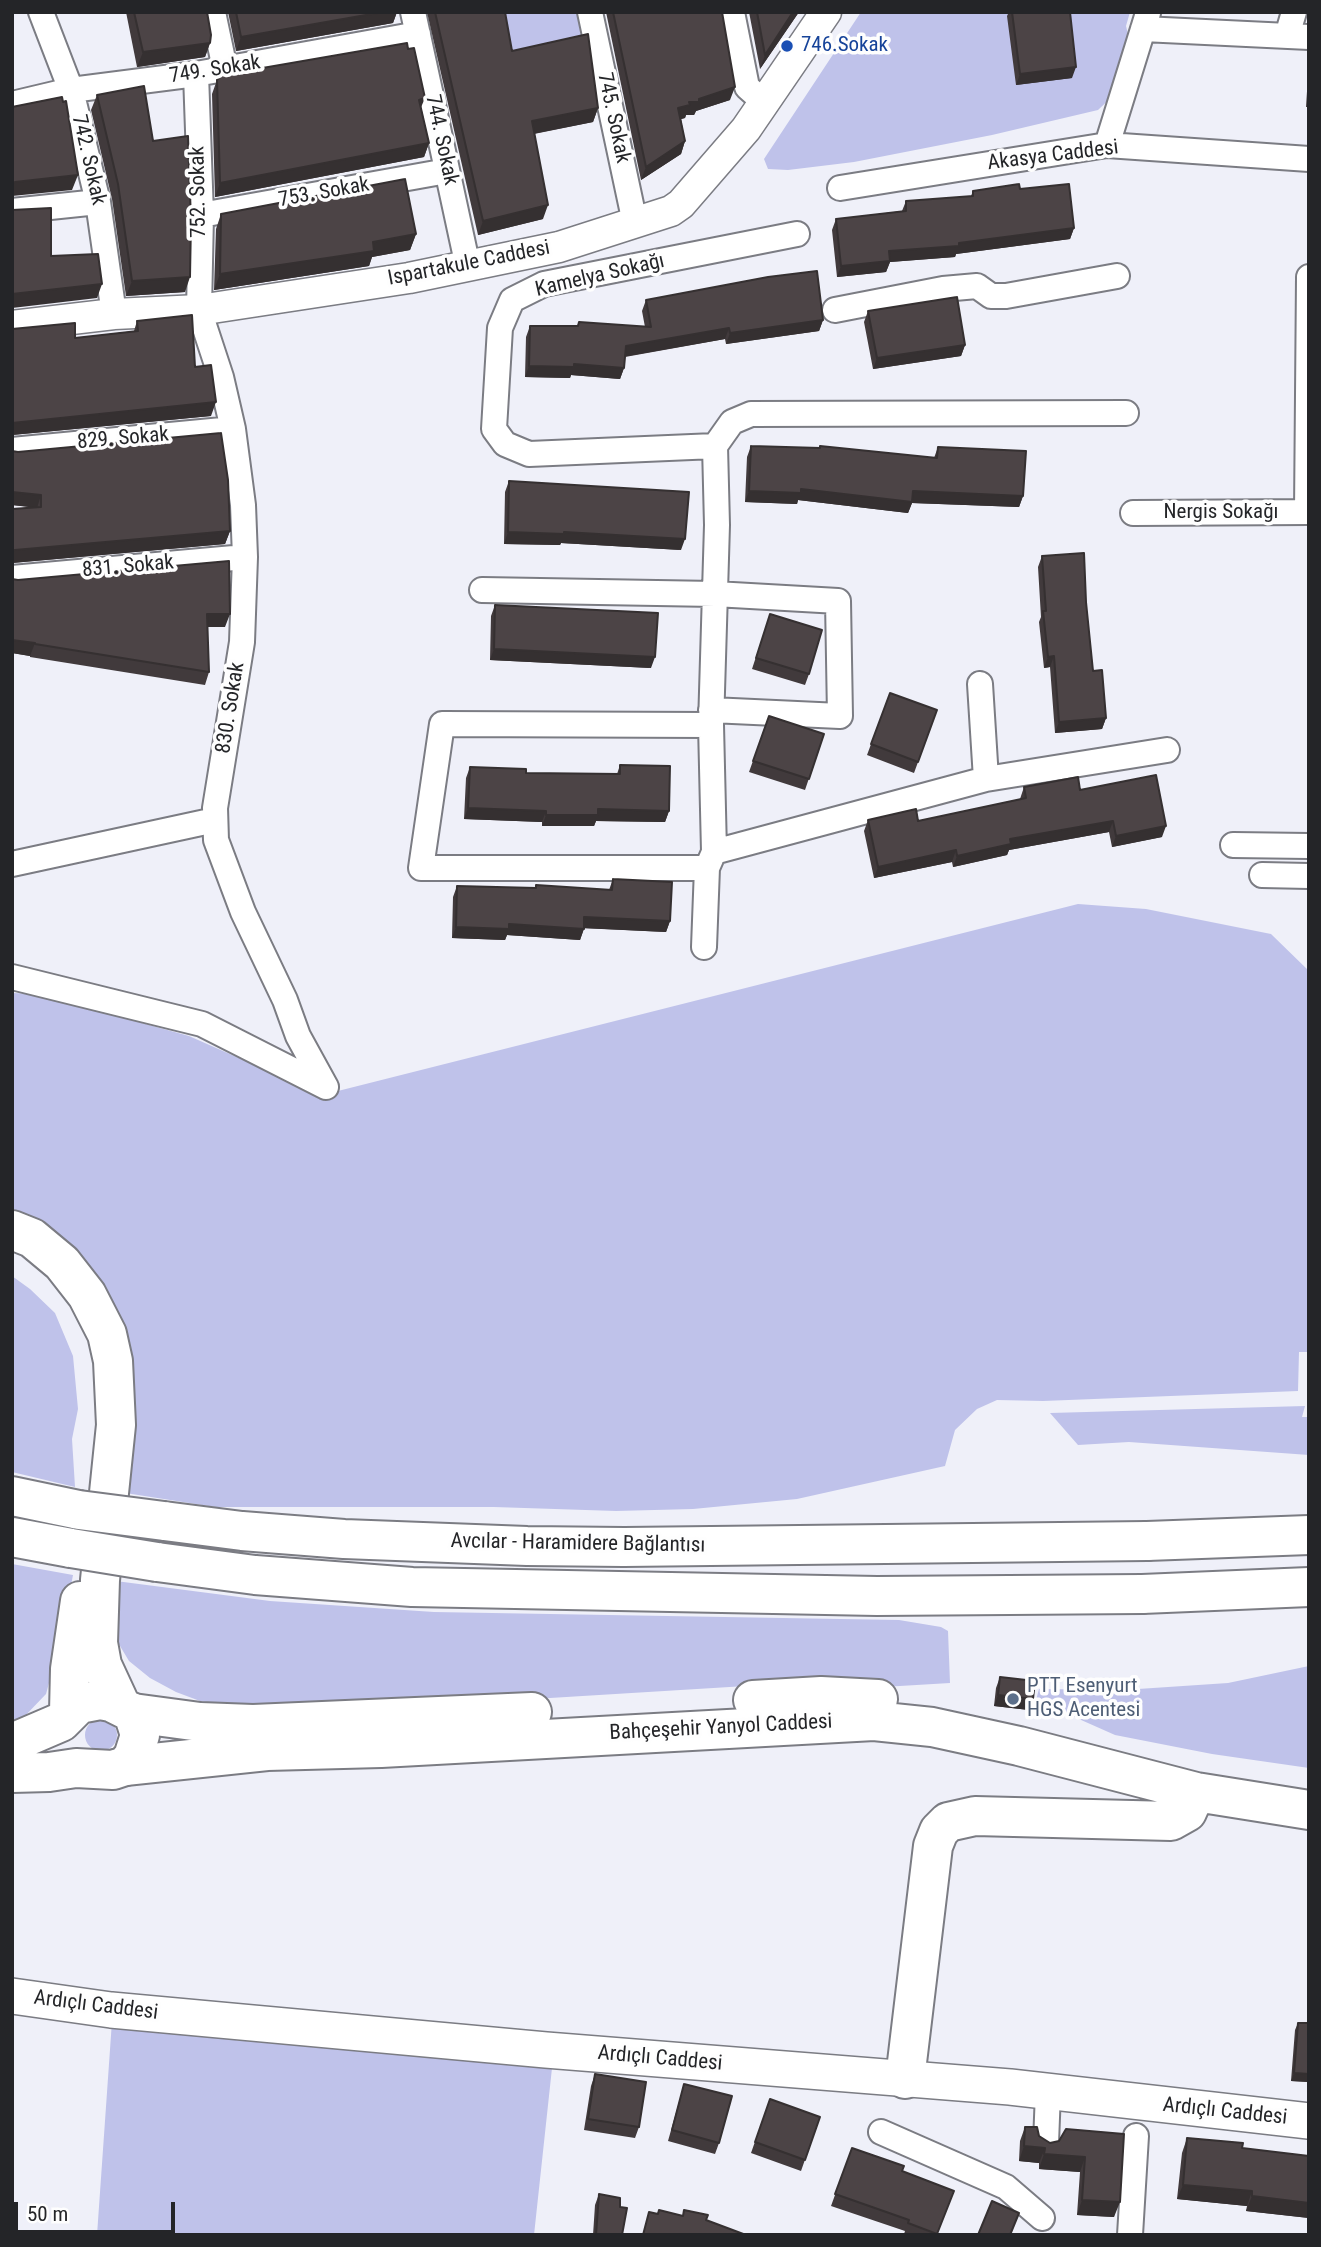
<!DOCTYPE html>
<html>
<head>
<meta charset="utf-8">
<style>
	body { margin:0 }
	#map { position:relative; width:1321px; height:2247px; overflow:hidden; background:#eff0f9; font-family:"Roboto Condensed",sans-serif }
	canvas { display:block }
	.frame { position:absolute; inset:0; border:14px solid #242528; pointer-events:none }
	.scale { position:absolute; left:14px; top:2202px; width:161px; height:32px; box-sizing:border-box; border:4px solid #242528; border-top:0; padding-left:9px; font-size:21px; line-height:24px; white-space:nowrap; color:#242528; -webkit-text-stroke:5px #fefefe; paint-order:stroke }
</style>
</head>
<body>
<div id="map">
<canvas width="1321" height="2247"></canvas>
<div class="frame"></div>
<div class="scale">50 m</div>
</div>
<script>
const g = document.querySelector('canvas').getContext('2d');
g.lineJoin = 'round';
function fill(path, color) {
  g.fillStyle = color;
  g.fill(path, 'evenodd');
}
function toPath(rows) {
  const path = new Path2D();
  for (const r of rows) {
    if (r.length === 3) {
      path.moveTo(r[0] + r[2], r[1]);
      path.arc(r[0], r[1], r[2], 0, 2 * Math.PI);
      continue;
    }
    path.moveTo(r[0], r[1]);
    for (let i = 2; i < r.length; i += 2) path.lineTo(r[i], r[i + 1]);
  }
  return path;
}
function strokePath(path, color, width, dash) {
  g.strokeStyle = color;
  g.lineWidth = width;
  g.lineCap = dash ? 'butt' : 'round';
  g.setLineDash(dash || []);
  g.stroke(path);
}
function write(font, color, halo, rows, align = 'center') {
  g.font = font + ' "Roboto Condensed",sans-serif';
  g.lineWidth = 7;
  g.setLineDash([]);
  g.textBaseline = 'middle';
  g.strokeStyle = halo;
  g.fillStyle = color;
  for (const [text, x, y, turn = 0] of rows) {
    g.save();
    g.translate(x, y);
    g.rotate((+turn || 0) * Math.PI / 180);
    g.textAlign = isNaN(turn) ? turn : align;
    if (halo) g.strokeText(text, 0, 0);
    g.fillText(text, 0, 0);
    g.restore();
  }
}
fill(toPath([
	[498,12,577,12,583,48,507,65],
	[861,12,1130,12,1126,26,1130,43,1115,94,1098,110,992,135,854,162,788,170,768,169,764,159],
	[1078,904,1146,909,1271,934,1309,971,1309,1352,1299,1352,1298,1391,1043,1401,997,1400,977,1409,955,1430,945,1466,797,1499,693,1509,616,1511,494,1507,215,1507,119,1492,129,1405,42,1228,12,1208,12,993,37,994,189,1036,284,1078,330,1093],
	[12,1276,30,1289,55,1313,73,1356,78,1409,72,1439,75,1487,12,1472],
	[1305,1406,1302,1417,1309,1417,1309,1455,1129,1442,1078,1445,1050,1413],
	[12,1564,73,1575,61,1639,46,1694,24,1717,12,1724],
	[108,1580,270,1601,434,1612,899,1620,941,1627,948,1631,950,1683,883,1687,746,1686,305,1713,208,1704,176,1692,150,1678,129,1661,117,1641],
	[1309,1666,1309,1768,1212,1754,1115,1735,1036,1700,1039,1689,1123,1690,1228,1683],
	[101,1735,16],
	[112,2021,235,2040,552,2068,534,2235,97,2235]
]), '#bfc2ea');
const minor = toPath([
	[41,12,71,90,98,202,114,314],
	[213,12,225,69],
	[413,12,468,267],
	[590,12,635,223],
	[732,12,747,87,765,103],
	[1143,29,1309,37],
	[1287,36,1294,12],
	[196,74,201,215,199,310,221,377,233,429,243,505,245,557,242,642,215,808,216,840,243,912,285,1000,298,1036,326,1087],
	[12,104,71,90,196,74,418,34],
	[1107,145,1148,13],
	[840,188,1107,145,1309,159],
	[12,211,98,202],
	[201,215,447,171],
	[835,310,943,289,977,286,991,296,1006,296,1117,276],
	[715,446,529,454,505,444,494,429,500,328,512,300,544,284,797,234],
	[12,450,233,429],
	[1307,512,1309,277],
	[1133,513,1309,512],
	[12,578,245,557],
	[482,590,715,594,838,601,840,716,711,710],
	[980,684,986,779,1167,750],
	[1233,845,1309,846],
	[714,852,986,779],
	[12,864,215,820],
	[707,868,421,868,442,724,711,725],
	[1262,875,1309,876],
	[704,947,707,868,714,852,711,725,717,525,715,446,732,422,751,414,1126,413],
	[12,977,202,1024,326,1087],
	[881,2132,1006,2187,1042,2218],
	[1046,2143,1048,2092],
	[1130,2235,1136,2136]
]);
const tertiary = toPath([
	[12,326,114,314,199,310,409,278,559,247,671,211,681,204,746,129,826,12]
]);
const secondary = toPath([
	[12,1996,111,2010,546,2050,1010,2087,1309,2121]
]);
const primary = toPath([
	[753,1700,821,1696,878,1699],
	[133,1713,200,1722,253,1724,532,1712],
	[125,1766,267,1751,381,1748,874,1721,932,1727,1019,1746,1196,1792,1309,1810],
	[905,2079,933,1846,939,1831,948,1822,975,1816,1171,1821,1187,1812,1196,1792]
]);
const trunk = toPath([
	[12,1230,32,1238,62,1263,87,1295,107,1334,113,1361,116,1425,100,1580,98,1643,102,1665,121,1706],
	[12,1496,79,1510],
	[164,1521,242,1531,344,1539,527,1546,624,1547,1147,1541],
	[12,1537,71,1548],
	[157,1562,255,1575,412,1587,877,1596,1142,1594],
	[69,1712,70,1669,80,1601],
	[12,1743,61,1722,79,1704,100,1700,111,1702,133,1713,140,1735,133,1757,125,1766,113,1770,76,1768,49,1772,12,1773]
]);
const motorway = toPath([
	[1147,1541,1309,1535],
	[1142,1594,1309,1587]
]);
strokePath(minor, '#7b7c83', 28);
strokePath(tertiary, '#7b7c83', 33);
strokePath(secondary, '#7b7c83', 38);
strokePath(primary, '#7b7c83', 42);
strokePath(trunk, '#7b7c83', 42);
strokePath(motorway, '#7b7c83', 42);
strokePath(minor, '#fff', 24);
strokePath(tertiary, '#fff', 30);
strokePath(secondary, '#fff', 35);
strokePath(primary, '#fff', 38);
strokePath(trunk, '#fff', 38);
strokePath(motorway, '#fff', 38);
const trunkBridge = toPath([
	[79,1510,164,1521],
	[71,1548,157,1562]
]);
strokePath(trunkBridge, '#7b7c83', 42, []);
strokePath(trunkBridge, '#fff', 38);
fill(toPath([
	[126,12,207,12,210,43,205,57,137,67],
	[228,12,397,12,393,23,236,51],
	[427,12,505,12,512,51,598,108,593,122,534,134,543,219,478,235],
	[606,12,722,12,730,100,696,111,694,115,686,115,685,118,681,119,685,141,681,154,641,180],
	[749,12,799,12,760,69],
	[1009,12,1070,12,1072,78,1016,85,1007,16],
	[1309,60,1309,107,1306,107],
	[217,80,421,108,429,143,424,157,215,197,212,94],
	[97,95,153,141,185,292,126,296,112,199,91,110],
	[1020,189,1074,228,1070,239,956,254,955,257,890,262,886,272,837,277,832,230,836,219,902,211,906,201,971,196,973,191],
	[221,214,416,234,410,250,372,257,369,266,214,290,216,229],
	[646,300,823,320,819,331,726,344,725,339,625,357,624,368,620,379,571,375,570,378,525,377,526,337,530,326,577,326,579,322,645,327,642,311],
	[868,311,965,345,961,356,873,369,864,322],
	[137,321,195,367,211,416,12,435,12,329,75,338,134,331],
	[751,446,934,458,938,447,1023,496,1019,507,912,503,908,513,798,500,797,504,745,502,747,457],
	[12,451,230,531,225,544,12,563,12,509,32,507,12,505],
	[509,481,681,550,561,543,560,545,504,544,505,492],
	[1042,556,1086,602,1093,671,1106,718,1102,729,1055,733,1050,667,1044,668,1039,622,1041,617,1038,567],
	[12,579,225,627,207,627,209,672,205,685,30,657,30,656,12,653],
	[495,605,651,668,490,660,491,616],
	[770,614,809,674,805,685,752,669],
	[890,693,937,710,914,773,867,755],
	[769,716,824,734,805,790,749,772],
	[620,765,669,811,665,822,596,821,594,826,542,826,542,822,464,819,466,778,470,767,526,773,617,774],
	[1024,787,1080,790,1162,837,1112,847,1109,832,1009,850,1007,855,953,867,952,862,874,878,864,831,868,820,918,821,1020,799],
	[613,879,670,921,666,932,584,928,580,940,507,935,505,940,452,938,453,897,457,886,535,888,536,885,609,890],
	[1000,1677,1033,1699,1029,1710,994,1706,996,1688],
	[1298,2023,1309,2082,1291,2081,1295,2030],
	[595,2074,639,2127,635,2138,584,2130,591,2086],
	[684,2084,719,2143,715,2154,668,2141],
	[770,2099,820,2117,801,2171,751,2153],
	[1025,2127,1050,2143,1124,2134,1114,2217,1077,2215,1080,2172,1039,2169,1039,2163,1019,2161,1020,2141],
	[1187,2138,1242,2148,1309,2156,1309,2218,1246,2211,1247,2206,1177,2199,1182,2153],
	[852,2148,902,2171,937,2235,905,2235,904,2234,905,2231,831,2206],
	[599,2194,620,2207,622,2235,593,2235,595,2205]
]), '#413a3c');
fill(toPath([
	[383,12,397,12,393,23,236,51,241,37],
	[793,12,799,12,760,69,765,55],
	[210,43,205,57,137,67,143,52],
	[1076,67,1072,78,1016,85,1020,74],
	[735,87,730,100,696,111,694,115,686,115,685,118,673,121,678,108,699,99],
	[425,98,419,112,419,100],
	[598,108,593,122,527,135,532,121],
	[685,141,681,154,641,180,646,167],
	[429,143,424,157,215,197,220,183],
	[78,175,72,190,12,196,12,184,15,182],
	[548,205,543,219,478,235,483,221],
	[1074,228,1070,239,956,254,955,257,890,262,886,272,837,277,841,266,889,251,959,243],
	[416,234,410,250,372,257,369,266,214,290,220,274],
	[190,277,185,292,126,296,132,281],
	[102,284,97,298,12,308,12,294],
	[823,320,819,331,726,344,730,333],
	[729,328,725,339,622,357,626,346],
	[965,345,961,356,873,369,877,358],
	[574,364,624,368,620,379,571,375,570,378,525,377,529,366],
	[216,402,211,416,12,435,12,423,16,421],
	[801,489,913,491,1023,496,1019,507,912,503,908,513,798,500,797,504,745,502,749,491],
	[12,492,41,495,37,508,12,505],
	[230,531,225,544,12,563,12,551,15,550],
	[508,532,564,532,685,539,681,550,561,543,560,545,504,544],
	[207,614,230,614,225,627,202,627],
	[12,640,35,643,30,656,12,653],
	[494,649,655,657,651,668,490,660],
	[1054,656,1050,667,1044,668,1048,657],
	[1106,718,1102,729,1055,733,1059,722],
	[468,808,546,811,542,822,464,819],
	[598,809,669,811,665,822,596,821,594,826,542,826,546,815],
	[1113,821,1109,832,1009,850,1007,855,953,867,957,856,1010,839],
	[1166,826,1162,837,1112,847,1116,836],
	[956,850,952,862,874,878,878,867],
	[584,917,670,921,666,932,580,928],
	[509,924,584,929,580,940,507,935,505,940,452,938,456,927],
	[998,1695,1033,1699,1029,1710,994,1706],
	[1294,2073,1309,2074,1309,2082,1291,2081],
	[1024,2146,1045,2148,1039,2163,1019,2161],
	[1044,2154,1085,2157,1080,2172,1039,2169],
	[1183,2185,1252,2191,1247,2206,1177,2199],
	[1252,2196,1309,2203,1309,2218,1246,2211],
	[1082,2200,1120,2202,1114,2217,1077,2215]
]), '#353031');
const building = toPath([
	[134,12,207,12,211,35,210,43,143,52,134,12],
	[236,12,383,12,241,37,236,12],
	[435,12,505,12,512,51,588,34,598,108,532,121,548,205,483,221,435,12],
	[613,12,722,12,735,87,699,99,699,102,689,102,690,105,678,108,685,141,646,167,613,12],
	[757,12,793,12,765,55,757,12],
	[1012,12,1070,12,1076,67,1020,74,1012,12],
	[407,43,408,49,414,48,425,98,419,100,429,143,220,183,217,80,222,75,407,43],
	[144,86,153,141,188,136,191,221,190,277,132,281,118,184,97,95,144,86],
	[62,97,63,102,66,101,78,175,15,182,12,184,12,107,62,97],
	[405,179,416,234,373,242,374,251,220,274,221,214,405,179],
	[1019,184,1020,189,1069,184,1074,228,959,243,959,246,889,251,890,261,841,266,836,219,906,211,906,201,973,196,973,191,1019,184],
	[51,208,51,256,98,254,102,284,12,294,12,210,51,208],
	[817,271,823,320,730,333,729,328,626,346,624,368,574,364,574,367,529,366,530,326,578,326,579,322,651,327,646,300,768,277,817,271],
	[957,297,965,345,877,358,868,311,957,297],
	[192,315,195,367,211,365,216,402,12,423,12,329,75,323,75,338,138,331,137,321,192,315],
	[221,433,228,480,230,531,15,550,12,551,12,509,41,507,41,495,12,492,12,451,18,452,221,433],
	[751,446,820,448,820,446,937,458,938,447,1026,451,1023,496,913,491,912,502,801,489,801,493,749,491,751,446],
	[509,481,689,492,685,539,564,532,564,534,508,532,509,481],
	[1084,553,1086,602,1093,671,1102,670,1106,718,1059,722,1054,656,1048,657,1043,611,1046,611,1042,556,1084,553],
	[229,561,230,614,207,614,209,672,35,644,35,643,12,640,12,579,18,580,229,561],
	[495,605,658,613,655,657,494,649,495,605],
	[770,614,822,630,809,674,756,658,770,614],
	[890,693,937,710,918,762,871,744,890,693],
	[769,716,824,734,809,779,753,761,769,716],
	[620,765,670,766,669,811,598,809,598,815,546,815,546,811,468,808,470,767,526,769,526,773,620,774,620,765],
	[1156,775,1166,826,1116,836,1113,821,1010,839,1011,844,957,856,956,850,878,867,868,820,916,809,918,821,1026,798,1024,787,1078,777,1080,790,1156,775],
	[613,879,672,882,670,921,584,917,584,929,509,924,509,929,456,927,457,886,536,888,536,885,612,890,613,879],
	[1000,1677,1035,1681,1033,1699,998,1695,1000,1677],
	[1298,2023,1309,2023,1309,2074,1294,2073,1298,2023],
	[595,2074,646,2082,639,2127,588,2119,595,2074],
	[684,2084,732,2096,719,2143,672,2130,684,2084],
	[770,2099,820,2117,805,2160,755,2142,770,2099],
	[1025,2127,1037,2127,1039,2136,1050,2143,1059,2141,1066,2129,1124,2134,1120,2202,1082,2200,1085,2157,1044,2154,1045,2148,1024,2146,1025,2127],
	[1187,2138,1243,2143,1242,2148,1309,2156,1309,2203,1252,2196,1252,2191,1183,2185,1187,2138],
	[852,2148,904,2166,902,2171,954,2191,937,2234,908,2223,909,2220,835,2194,852,2148],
	[599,2194,620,2198,620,2207,627,2208,622,2235,596,2235,599,2194],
	[992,2201,1019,2213,1010,2235,978,2235,992,2201],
	[659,2210,683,2216,684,2210,708,2215,706,2220,746,2235,643,2235,649,2212,658,2214,659,2210]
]);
fill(building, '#4c4446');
strokePath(building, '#353031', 2);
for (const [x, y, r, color] of [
	[787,46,7,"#1a4fb4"],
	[1013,1699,7,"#5c6f8a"]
]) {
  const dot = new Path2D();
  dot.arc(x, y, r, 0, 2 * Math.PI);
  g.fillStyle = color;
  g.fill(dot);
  strokePath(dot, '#fefefe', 2.5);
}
write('21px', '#164399', '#fefefe', [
	["746.Sokak",801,46]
], 'left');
write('21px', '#242528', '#fefefe', [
	["749. Sokak",215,70,-9],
	["745. Sokak",613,118,78],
	["744. Sokak",441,140,78],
	["Akasya Caddesi",1053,156,-7],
	["742. Sokak",88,160,77],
	["752. Sokak",199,192,-91],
	["753. Sokak",324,193,-10],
	["Ispartakule Caddesi",469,264,-11],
	["Kamelya Sokağı",600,276,-13],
	["829. Sokak",123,439,-5],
	["Nergis Sokağı",1221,513],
	["831. Sokak",128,567,-5],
	["830. Sokak",231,708,-81],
	["Avcılar - Haramidere Bağlantısı",578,1544,1],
	["Bahçeşehir Yanyol Caddesi",721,1728,-3],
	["Ardıçlı Caddesi",96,2006,7],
	["Ardıçlı Caddesi",660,2059,5],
	["Ardıçlı Caddesi",1225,2112,6]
]);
write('21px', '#4e5e75', '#fefefe', [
	["PTT Esenyurt",1027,1687],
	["HGS Acentesi",1027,1711]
], 'left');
</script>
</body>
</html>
